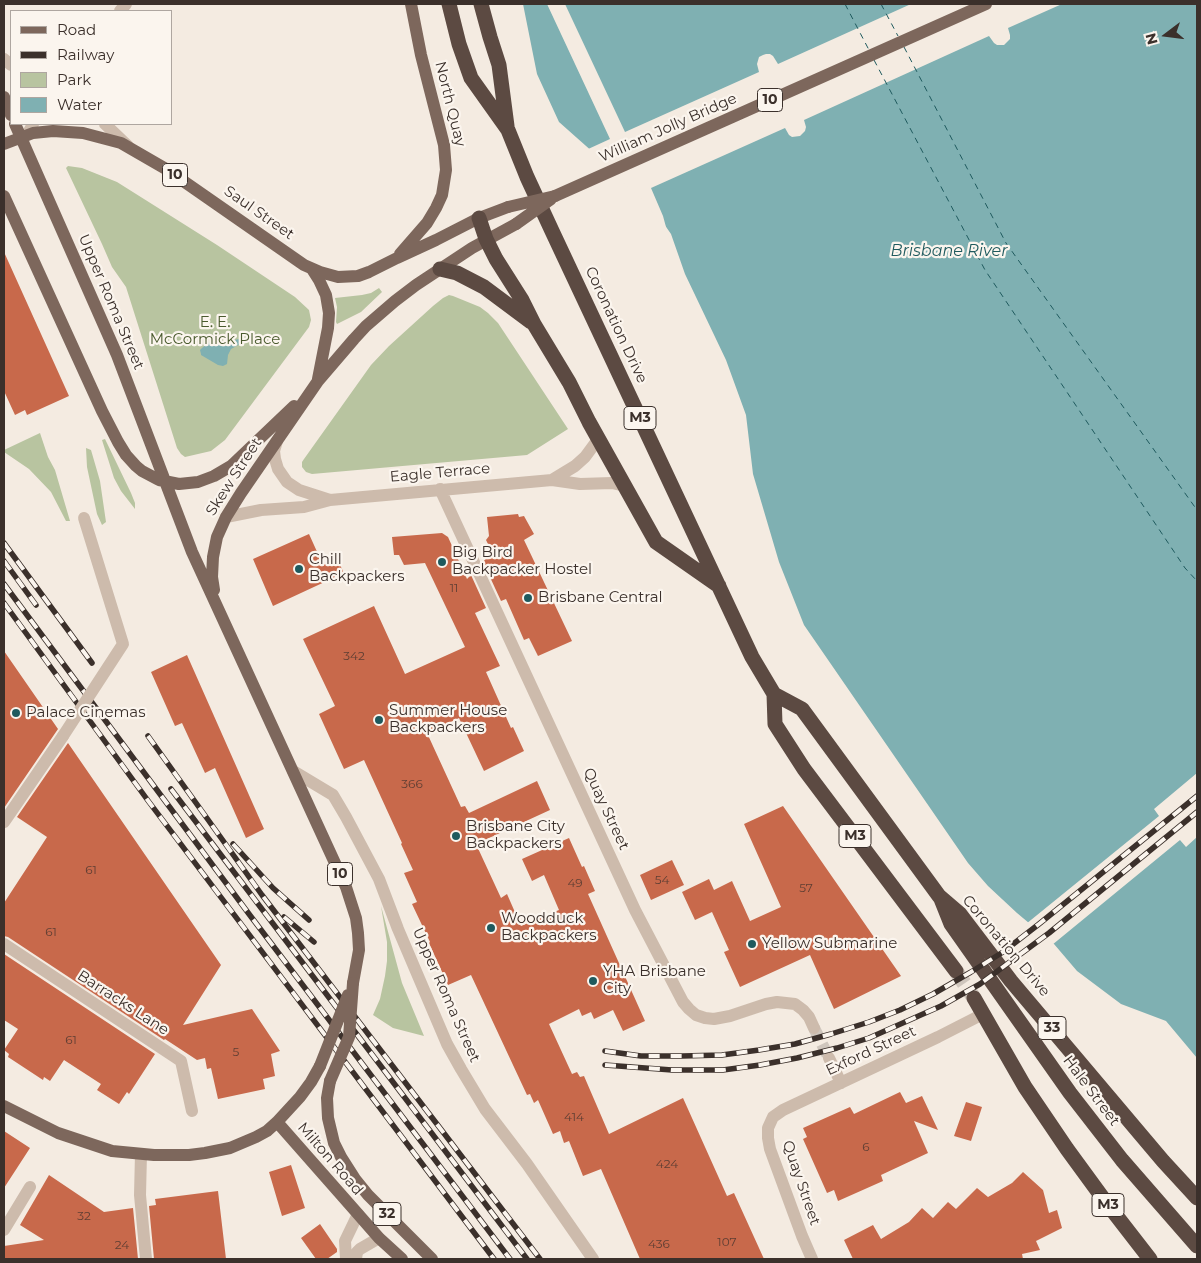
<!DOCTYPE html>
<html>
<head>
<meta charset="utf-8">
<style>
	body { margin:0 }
	#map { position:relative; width:1201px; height:1263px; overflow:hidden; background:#f4ebe1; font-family:Montserrat,sans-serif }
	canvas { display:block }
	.frame { position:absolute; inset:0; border:5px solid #3b302b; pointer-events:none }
	.legend { position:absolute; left:10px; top:10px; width:162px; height:115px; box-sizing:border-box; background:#fbf5ee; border:1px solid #aea6a0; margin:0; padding:6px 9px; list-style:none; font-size:15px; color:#3b302b }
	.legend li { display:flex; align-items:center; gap:10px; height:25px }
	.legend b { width:25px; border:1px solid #aea6a0 }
	.north { position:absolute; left:1141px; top:10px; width:50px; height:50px; -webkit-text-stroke:4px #fbf5ee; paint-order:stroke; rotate:255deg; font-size:14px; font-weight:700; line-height:20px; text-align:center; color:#3b302b }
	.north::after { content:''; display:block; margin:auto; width:18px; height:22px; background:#3b302b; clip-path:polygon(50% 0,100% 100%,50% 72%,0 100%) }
</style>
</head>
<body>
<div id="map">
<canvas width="1201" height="1263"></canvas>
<div class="frame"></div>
<ul class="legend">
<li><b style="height:6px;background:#7d675c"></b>Road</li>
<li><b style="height:6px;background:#3b302b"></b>Railway</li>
<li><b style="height:14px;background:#b8c4a0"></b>Park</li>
<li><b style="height:14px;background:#7fb0b2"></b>Water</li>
</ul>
<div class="north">N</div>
</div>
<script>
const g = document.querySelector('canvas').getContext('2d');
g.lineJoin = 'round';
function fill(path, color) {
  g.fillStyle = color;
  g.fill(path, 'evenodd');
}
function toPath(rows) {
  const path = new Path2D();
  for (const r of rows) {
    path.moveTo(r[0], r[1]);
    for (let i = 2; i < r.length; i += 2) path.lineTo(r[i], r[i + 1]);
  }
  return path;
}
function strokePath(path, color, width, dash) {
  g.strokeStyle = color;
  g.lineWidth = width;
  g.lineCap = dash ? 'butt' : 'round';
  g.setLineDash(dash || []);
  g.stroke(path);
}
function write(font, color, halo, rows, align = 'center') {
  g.font = font + ' Montserrat,sans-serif';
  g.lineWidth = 4.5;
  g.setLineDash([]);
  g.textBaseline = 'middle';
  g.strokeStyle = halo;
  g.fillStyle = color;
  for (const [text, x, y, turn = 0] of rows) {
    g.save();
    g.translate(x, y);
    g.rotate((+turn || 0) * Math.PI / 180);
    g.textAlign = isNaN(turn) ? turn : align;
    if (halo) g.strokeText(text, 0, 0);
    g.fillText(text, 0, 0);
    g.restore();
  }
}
fill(toPath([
	[68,166,82,168,117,182,217,245,295,297,309,310,311,320,309,327,225,440,211,451,185,457,181,454,177,448,126,287,112,267,102,244,66,168],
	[379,288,382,292,361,312,337,324,336,322,337,307,335,298,362,295,371,293],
	[449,295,453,296,480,307,488,313,498,323,568,429,527,455,312,474,306,472,302,467,302,462,304,459,371,365,389,346,433,306,443,298],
	[40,433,48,457,55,470,70,521,66,521,51,492,29,469,4,452,4,450],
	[105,439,131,493,135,503,135,509,121,491,114,478,102,440],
	[86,448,91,450,100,481,106,522,102,525,97,514,87,467],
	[381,906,402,983,424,1036,393,1028,373,1015,380,999,385,976,387,961,387,942]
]), '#b8c4a0');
fill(toPath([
	[523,4,1197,4,1197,1058,1166,1021,1121,1004,1077,971,1054,944,1017,913,988,886,968,863,804,625,779,562,753,474,746,415,726,360,685,274,671,234,648,201,559,122,537,74],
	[239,339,241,342,240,344,231,349,228,355,227,364,223,366,218,365,201,355,201,354,200,350,202,348,212,340,226,342]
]), '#7fb0b2');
fill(toPath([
	[547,4,565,4,625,132,759,72,757,64,759,57,763,55,766,54,770,54,773,56,778,64,911,4,1062,4,1008,28,1010,35,1010,39,1004,45,997,45,994,43,989,36,804,120,806,127,805,131,800,136,792,137,789,135,785,128,651,188,663,216,669,238,646,203,586,150,610,139],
	[1197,773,1197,837,1186,847,1180,840,1052,945,1026,924,1159,816,1154,809]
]), '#f4ebe1');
strokePath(toPath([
	[845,4,869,50],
	[881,4,898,36],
	[904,47,1006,243,1197,510],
	[874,60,985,270,1185,568,1197,581]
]), '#1f5a5e', 1, [6, 5]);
fill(toPath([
	[4,252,69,396,27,415,25,410,15,415,4,391],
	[518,514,519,517,524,516,534,534,524,540,572,641,538,656,529,638,524,640,506,599,501,601,483,562,492,552,486,540,489,536,487,517],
	[442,533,448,537,467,579,471,575,486,608,475,613,500,666,486,672,511,728,513,727,524,751,484,771,459,718,427,733,461,807,465,806,469,813,537,781,550,810,476,844,501,898,507,894,521,926,559,910,544,875,532,881,522,859,569,838,582,867,584,866,595,891,588,894,645,1021,623,1031,613,1010,594,1019,591,1012,582,1016,579,1009,549,1024,572,1074,577,1072,580,1077,584,1076,609,1134,683,1098,727,1196,734,1193,764,1259,640,1259,601,1169,583,1176,569,1141,564,1143,560,1131,553,1134,538,1100,534,1103,530,1094,527,1095,471,975,448,985,429,943,430,942,412,904,417,902,404,873,413,870,401,844,402,843,364,760,344,769,319,714,335,706,303,639,374,606,405,674,465,647,425,563,404,565,399,555,394,555,392,537],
	[309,534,323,565,337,559,344,573,273,606,253,559],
	[4,651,58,729,4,808],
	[187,655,264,829,246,838,215,768,205,773,182,723,175,726,151,672],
	[68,743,221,965,183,1025,252,1009,280,1051,271,1054,275,1076,263,1079,265,1089,218,1099,211,1068,207,1069,205,1058,197,1060,165,1039,164,1040,8,937,4,936,4,903,47,837,17,817],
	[783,806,901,976,834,1009,810,955,740,987,724,952,729,950,712,912,695,920,682,892,709,879,714,890,732,881,750,921,781,907,744,824],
	[672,860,684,885,651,900,640,875],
	[4,954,155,1054,129,1094,127,1092,119,1104,97,1090,101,1084,64,1060,50,1081,44,1077,43,1080,8,1057,9,1054,4,1050,18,1029,4,1020],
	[900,1092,906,1103,922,1096,938,1130,914,1121,928,1153,881,1175,883,1181,838,1201,834,1190,827,1193,803,1139,807,1137,803,1128,850,1107,854,1114],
	[966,1102,982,1107,971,1141,954,1136],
	[4,1131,30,1148,4,1188],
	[291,1165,305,1208,282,1216,269,1172],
	[1023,1172,1043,1190,1049,1213,1057,1210,1062,1228,1036,1241,1040,1250,1022,1254,1023,1259,853,1259,844,1240,873,1225,881,1239,909,1222,922,1208,933,1218,948,1202,956,1209,977,1188,988,1197,1012,1183],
	[49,1175,104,1212,133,1208,138,1259,4,1259,4,1246,44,1240,20,1225],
	[218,1191,226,1259,154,1259,149,1206,156,1205,155,1199],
	[320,1224,337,1249,337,1252,327,1259,316,1259,301,1238]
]), '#c8694b');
strokePath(toPath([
	[814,1028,829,1058]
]), '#cfc6bd', 12, [12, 6]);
strokePath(toPath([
	[956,971,974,998]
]), '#cfc6bd', 15, [15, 8]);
strokePath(toPath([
	[120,11,126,4],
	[4,59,11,65],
	[105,124,128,146],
	[27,135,33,124],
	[277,441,274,451,275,459,278,469,287,482,299,490,330,500],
	[552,480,575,466,585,457,599,438],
	[440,489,635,910,683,1002,689,1009,696,1015,705,1018,714,1019,730,1016,766,1004,777,1002,795,1004,803,1010,809,1017,814,1028],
	[226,517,261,510,304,507,330,500,552,480,580,484,612,483,625,486],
	[293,771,333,795,346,817,379,879,398,929,447,1044,461,1069,485,1109,527,1164,593,1259],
	[4,822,63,736],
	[4,944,181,1061,192,1111],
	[829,1058,841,1083],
	[141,1154,140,1195,146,1259],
	[4,1230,30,1187],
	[346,1259,345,1241,358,1214],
	[356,1259,357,1252,360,1249,379,1238],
	[812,1259,802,1236,770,1149,768,1138,768,1128,773,1117,783,1110,938,1037,983,1014]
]), '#cdbbac', 12);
strokePath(toPath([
	[4,97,11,115],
	[15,124,117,355,192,552,346,887,356,918,358,933,359,950,353,983],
	[4,144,33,133,53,131,83,133,121,143,166,169,304,265,320,272,338,277,358,276,369,272,397,258,436,240,479,218,508,207],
	[4,196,102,411,118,442,126,455,136,466,142,471,159,480,179,484,198,482,214,476,231,466,294,406],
	[555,196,986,4],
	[400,254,427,223,436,208,442,195,446,170,444,145,421,55,411,4],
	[312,269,319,280,326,295,329,313,328,328,318,379],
	[214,590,212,577,213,557,217,537,226,517,241,493,318,381,354,339,366,326,395,301,416,285,472,248,516,224],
	[330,1081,327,1098,328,1118,334,1143,341,1157,355,1179,368,1195,432,1259],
	[4,1106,58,1133,112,1151,154,1155,189,1155,205,1153,230,1148,256,1137,267,1131,277,1122,300,1097,311,1082,320,1066],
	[277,1122,358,1214,379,1238,402,1259]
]), '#7d675c', 12);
strokePath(toPath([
	[449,4,459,44,471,78,508,130,527,177,552,231,752,657,774,694,775,724,804,769,956,971],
	[481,4,490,37,499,65,507,126],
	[479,218,486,239,496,259,522,300,534,324,569,382,589,422,656,542,719,586],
	[440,269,457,273,484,287,531,322],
	[774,694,802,709,939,896,960,914,1011,981,1163,1161,1197,1198],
	[941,899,951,924,1070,1093,1122,1160,1197,1246],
	[974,998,1025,1087,1067,1149,1105,1201,1150,1259]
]), '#5c4a42', 15);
const rail = toPath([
	[4,543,92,663],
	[4,561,36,605],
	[4,584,249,914,510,1259],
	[4,603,149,802,494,1259],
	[148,736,262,895,540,1259],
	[171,789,527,1259],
	[233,844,273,888,309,920],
	[284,917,314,942],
	[605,1051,641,1056,682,1056,722,1055,759,1050,795,1044,831,1034,869,1022,900,1010,933,994,971,972,1003,952,1039,924,1197,796],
	[605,1065,672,1070,723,1070,760,1065,797,1058,837,1048,869,1038,941,1006,980,984,1049,933,1197,812]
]);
strokePath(rail, '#3b302b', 5.5);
strokePath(rail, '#fbf5ee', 4, [11]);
strokePath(toPath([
	[63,736,123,644,84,518]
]), '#cdbbac', 12);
strokePath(toPath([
	[508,207,555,196],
	[516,224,551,199],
	[320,1066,348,995],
	[330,1081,349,1037,353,983]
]), '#7d675c', 12);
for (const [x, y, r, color] of [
	[442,562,5,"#1f5a5e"],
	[299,569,5,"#1f5a5e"],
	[528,598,5,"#1f5a5e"],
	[16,713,5,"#1f5a5e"],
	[379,720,5,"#1f5a5e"],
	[456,836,5,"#1f5a5e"],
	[491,928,5,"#1f5a5e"],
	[752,944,5,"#1f5a5e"],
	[593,981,5,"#1f5a5e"]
]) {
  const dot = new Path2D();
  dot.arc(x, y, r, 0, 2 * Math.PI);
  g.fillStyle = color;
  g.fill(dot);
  strokePath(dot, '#fbf5ee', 2);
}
write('12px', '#5e3e33', null, [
	["11",454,588],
	["342",354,656],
	["366",412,784],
	["61",91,870],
	["54",662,880],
	["49",575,883],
	["57",806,888],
	["61",51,932],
	["61",71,1040],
	["5",236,1052],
	["414",574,1117],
	["6",866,1147],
	["424",667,1164],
	["32",84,1216],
	["107",727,1242],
	["436",659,1244],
	["24",122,1245]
]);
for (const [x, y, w] of [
	[770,100,25],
	[175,175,25],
	[640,418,32],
	[855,836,32],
	[340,874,25],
	[1052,1028,28],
	[1108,1205,32],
	[387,1214,28]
]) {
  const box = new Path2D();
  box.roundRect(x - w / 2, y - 11.5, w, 23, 4);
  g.fillStyle = '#fbf5ee';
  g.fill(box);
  strokePath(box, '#3b302b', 1);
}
write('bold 14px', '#3b302b', null, [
	["10",770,100],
	["10",175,175],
	["M3",640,418],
	["M3",855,836],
	["10",340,874],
	["33",1052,1028],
	["M3",1108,1205],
	["32",387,1214]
]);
write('15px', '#3b302b', '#fbf5ee', [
	["North Quay",450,104,76],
	["William Jolly Bridge",668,128,-24],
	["Saul Street",259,213,35],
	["Upper Roma Street",111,302,67],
	["Coronation Drive",616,325,65],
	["Eagle Terrace",440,473,-5],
	["Skew Street",234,477,-57],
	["Quay Street",606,809,65],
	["Coronation Drive",1006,946,50],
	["Upper Roma Street",446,995,66],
	["Barracks Lane",123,1003,33],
	["Exford Street",871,1051,-25],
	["Hale Street",1091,1091,53],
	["Milton Road",330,1159,49],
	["Quay Street",801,1183,71]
]);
write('15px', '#4a5a2e', '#fbf5ee', [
	["E. E.",215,323],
	["McCormick Place",215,340]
]);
write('15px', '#3b302b', '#fbf5ee', [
	["Big Bird",452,553],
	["Backpacker Hostel",452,570],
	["Chill",309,560],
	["Backpackers",309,577],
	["Brisbane Central",538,598],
	["Summer House",389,711],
	["Backpackers",389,728],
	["Palace Cinemas",26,713],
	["Brisbane City",466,827],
	["Backpackers",466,844],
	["Woodduck",501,919],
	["Backpackers",501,936],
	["Yellow Submarine",762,944],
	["YHA Brisbane",603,972],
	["City",603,989]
], 'left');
write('italic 16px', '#1f5a5e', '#fbf5ee', [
	["Brisbane River",949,251]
]);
</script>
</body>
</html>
